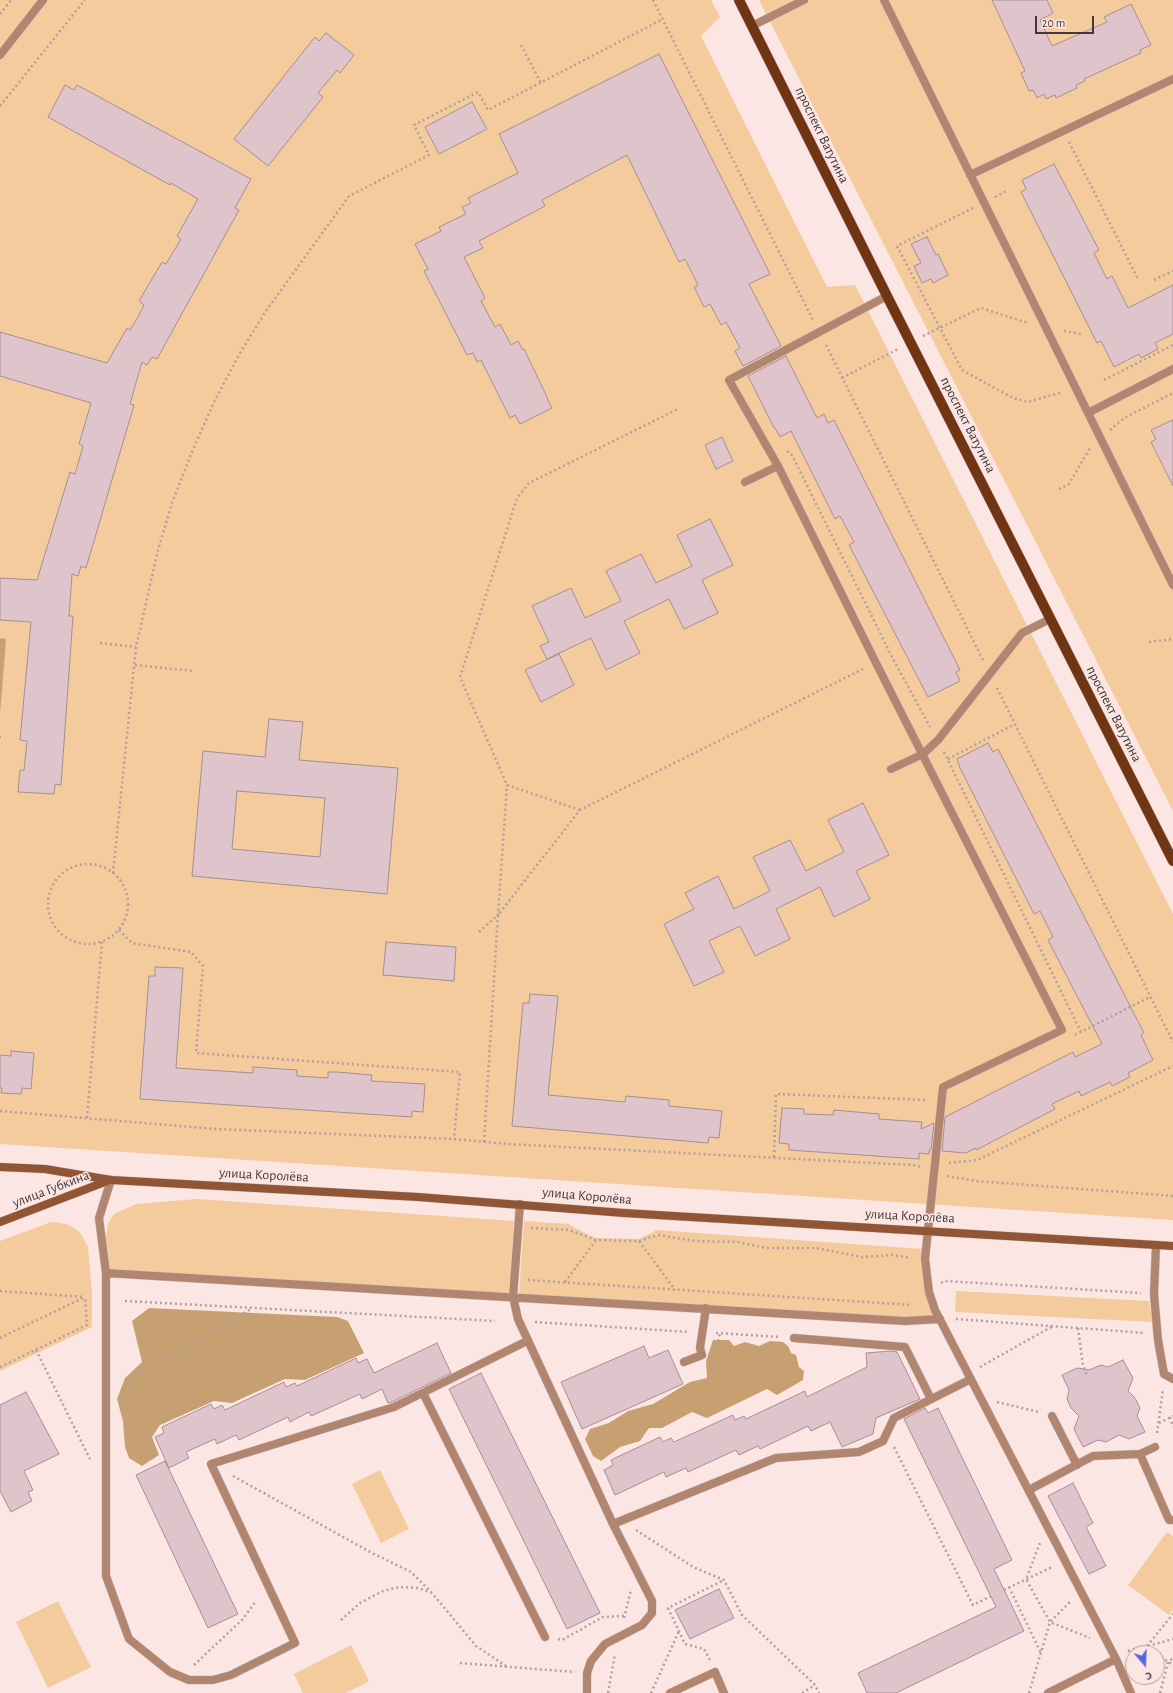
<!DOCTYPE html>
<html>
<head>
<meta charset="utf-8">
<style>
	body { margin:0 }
	#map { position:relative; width:1173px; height:1693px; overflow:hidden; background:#fce6e4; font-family:"Alegreya Sans",sans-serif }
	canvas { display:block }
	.north { position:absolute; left:1125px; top:1645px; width:40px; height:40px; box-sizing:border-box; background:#fce6e4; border:1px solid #b2a09f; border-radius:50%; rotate:161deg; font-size:11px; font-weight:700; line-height:16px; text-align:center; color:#423837 }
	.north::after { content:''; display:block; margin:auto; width:14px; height:18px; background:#556ae0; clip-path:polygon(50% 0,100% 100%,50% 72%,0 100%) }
	.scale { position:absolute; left:1035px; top:16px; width:59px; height:18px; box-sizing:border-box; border:2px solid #423837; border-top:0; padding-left:5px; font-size:12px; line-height:14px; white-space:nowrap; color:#423837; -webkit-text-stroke:3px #fce6e4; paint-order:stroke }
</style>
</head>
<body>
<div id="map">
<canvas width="1173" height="1693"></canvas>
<div class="north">С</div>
<div class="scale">20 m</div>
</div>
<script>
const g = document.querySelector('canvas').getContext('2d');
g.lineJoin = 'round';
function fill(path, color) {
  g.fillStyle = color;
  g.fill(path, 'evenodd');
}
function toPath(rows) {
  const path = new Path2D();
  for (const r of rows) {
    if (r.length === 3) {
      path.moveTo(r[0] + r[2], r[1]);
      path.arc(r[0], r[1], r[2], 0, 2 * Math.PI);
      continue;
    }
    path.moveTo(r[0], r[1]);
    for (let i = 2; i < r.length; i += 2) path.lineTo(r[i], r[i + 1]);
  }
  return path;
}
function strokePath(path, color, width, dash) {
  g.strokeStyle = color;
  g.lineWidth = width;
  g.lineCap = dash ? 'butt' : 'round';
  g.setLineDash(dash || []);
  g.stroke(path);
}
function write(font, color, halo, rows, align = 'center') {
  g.font = font + ' "Alegreya Sans",sans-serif';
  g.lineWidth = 3;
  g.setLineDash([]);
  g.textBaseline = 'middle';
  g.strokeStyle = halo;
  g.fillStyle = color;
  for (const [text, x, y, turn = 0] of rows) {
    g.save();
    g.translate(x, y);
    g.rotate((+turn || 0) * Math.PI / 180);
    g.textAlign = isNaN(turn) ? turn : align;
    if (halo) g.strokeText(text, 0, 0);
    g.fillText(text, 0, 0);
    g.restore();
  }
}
fill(toPath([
	[0,0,711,0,720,17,701,36,827,287,855,285,1173,914,1173,1220,0,1144],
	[759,0,1173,0,1173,811],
	[197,1199,514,1221,509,1294,110,1269,106,1237,108,1224,114,1214,136,1204],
	[524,1221,568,1224,595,1238,639,1239,657,1230,923,1249,937,1317,905,1318,519,1295],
	[51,1222,66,1224,74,1228,81,1234,88,1247,92,1293,92,1327,0,1371,0,1241],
	[956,1291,1149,1301,1153,1322,955,1312],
	[380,1470,409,1529,381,1543,352,1484],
	[1167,1532,1173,1536,1173,1610,1169,1615,1128,1585],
	[58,1601,91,1667,48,1688,16,1622],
	[351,1645,369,1681,346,1693,303,1693,294,1674]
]), '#f3cb9c');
fill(toPath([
	[0,638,6,639,0,714],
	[149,1308,337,1317,348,1321,364,1353,305,1380,285,1379,232,1403,214,1401,160,1425,152,1437,159,1455,142,1466,129,1458,125,1447,123,1421,117,1399,125,1378,142,1362,132,1321],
	[713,1340,729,1340,734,1346,745,1342,759,1346,770,1341,783,1342,788,1346,791,1353,796,1355,799,1367,804,1371,803,1380,777,1395,767,1389,707,1418,692,1412,662,1428,649,1428,640,1441,620,1447,601,1461,593,1456,585,1439,590,1429,609,1423,628,1411,653,1404,690,1382,707,1378,706,1361]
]), '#c7a072');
const building = toPath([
	[992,0,1047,0,1053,13,1040,20,1052,46,1107,22,1104,17,1131,4,1151,45,1140,50,1141,53,1084,79,1085,81,1076,85,1077,88,1056,98,1055,95,1046,99,1044,94,1037,98,1033,90,1029,91,1021,73,1025,71,992,0],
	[326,33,354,55,340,73,337,70,318,93,323,97,268,166,234,139,315,37,319,41,326,33],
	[659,54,770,274,749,284,781,346,743,366,735,351,740,348,726,322,721,325,710,304,704,307,694,287,698,285,685,259,679,262,627,155,542,200,545,206,479,241,483,248,464,257,485,298,481,301,495,327,500,324,511,345,518,341,523,350,524,349,548,399,547,399,552,408,520,424,515,415,510,418,481,360,477,362,473,353,467,355,424,271,428,269,415,244,441,231,439,227,466,214,462,207,471,203,468,198,518,173,499,134,659,54],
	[65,85,74,90,77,85,251,179,235,208,239,210,157,359,152,357,147,365,142,362,130,404,134,405,86,568,81,566,78,576,72,574,69,616,73,616,61,785,55,784,54,794,18,792,20,770,24,770,27,741,20,740,31,622,0,620,0,578,37,580,70,472,75,474,83,446,79,444,91,403,0,376,0,332,107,363,127,328,130,330,138,317,144,305,139,301,162,262,166,264,181,239,177,236,198,199,171,183,170,185,134,165,48,117,65,85],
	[472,102,487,129,439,154,425,127,472,102],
	[1054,164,1099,250,1094,253,1107,279,1112,276,1128,308,1173,285,1173,334,1155,343,1158,349,1141,358,1139,354,1114,367,1101,341,1097,343,1021,192,1026,189,1022,180,1054,164],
	[927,237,936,255,938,254,948,275,933,283,931,279,922,283,914,266,921,263,911,244,927,237],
	[786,356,817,418,824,414,828,423,834,420,960,670,956,672,960,681,928,697,849,545,854,542,840,516,835,519,791,431,780,437,775,428,774,428,748,376,786,356],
	[1173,420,1173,486,1151,442,1156,439,1151,430,1173,420],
	[722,437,733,461,716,469,705,445,722,437],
	[710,519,733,565,702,580,718,613,684,629,669,599,624,621,640,653,606,670,591,638,547,659,540,646,549,642,532,606,571,588,585,618,621,601,606,571,641,554,656,583,692,566,677,535,710,519],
	[559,654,574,685,541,702,525,670,559,654],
	[269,719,303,722,299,760,398,768,387,894,192,876,203,751,265,757,269,719],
	[237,791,325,798,320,857,232,849,237,791],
	[988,743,993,752,998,749,1144,1033,1141,1035,1153,1060,1128,1073,1130,1077,1112,1086,1110,1082,1081,1096,1079,1091,1052,1104,1055,1109,976,1150,975,1148,966,1153,942,1151,945,1117,1073,1052,1075,1057,1102,1044,1048,940,1053,937,1040,911,1034,914,960,768,957,759,988,743],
	[863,803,889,855,856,871,870,899,834,917,820,887,776,909,790,939,755,956,740,926,709,941,724,972,694,986,664,924,694,909,685,893,718,876,734,909,770,891,753,857,790,840,806,871,844,852,828,820,863,803],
	[386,942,456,947,454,981,383,975,386,942],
	[155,967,183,968,176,1068,253,1073,253,1067,281,1069,297,1070,297,1076,328,1078,328,1072,337,1072,372,1075,371,1081,425,1084,423,1112,412,1111,412,1117,140,1099,149,976,155,976,155,967],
	[530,994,558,996,548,1095,625,1102,626,1096,669,1100,669,1106,722,1111,719,1138,709,1137,708,1143,512,1126,523,1003,529,1003,530,994],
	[11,1051,34,1053,31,1089,22,1088,21,1094,1,1093,2,1088,0,1088,0,1055,11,1056,11,1051],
	[782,1108,804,1109,804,1114,833,1115,834,1110,879,1114,879,1119,922,1122,921,1129,934,1123,931,1150,929,1150,929,1154,919,1153,919,1159,789,1150,789,1144,779,1143,782,1108],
	[437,1343,451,1373,392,1402,388,1403,382,1389,362,1399,360,1394,311,1416,309,1412,290,1422,288,1417,239,1440,236,1435,217,1444,215,1439,186,1452,189,1458,169,1468,155,1437,164,1433,162,1427,211,1404,214,1409,222,1405,225,1410,284,1382,286,1387,295,1383,297,1386,356,1358,358,1363,367,1359,374,1373,437,1343],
	[644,1346,649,1358,668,1350,683,1384,582,1429,561,1382,644,1346],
	[891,1351,897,1352,920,1399,876,1418,873,1434,842,1447,830,1422,811,1431,808,1426,760,1449,758,1446,739,1455,736,1450,688,1472,686,1468,666,1477,664,1472,615,1495,604,1470,613,1465,611,1460,660,1437,663,1442,671,1438,674,1442,733,1415,735,1420,744,1416,746,1419,805,1391,807,1397,867,1367,866,1353,891,1351],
	[1123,1360,1133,1378,1128,1391,1135,1398,1140,1408,1137,1416,1145,1432,1129,1439,1119,1435,1106,1442,1098,1440,1083,1447,1074,1429,1079,1416,1071,1408,1067,1399,1069,1390,1062,1375,1077,1368,1089,1370,1101,1365,1108,1367,1123,1360],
	[481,1373,600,1613,567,1629,449,1389,481,1373],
	[26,1392,59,1454,24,1471,33,1490,28,1492,32,1501,11,1512,0,1491,0,1405,26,1392],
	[925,1408,928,1413,938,1408,1012,1560,994,1569,1024,1631,896,1693,867,1693,858,1673,996,1607,904,1419,925,1408],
	[165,1461,238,1614,208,1628,136,1475,165,1461],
	[1073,1483,1093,1523,1086,1527,1106,1566,1089,1574,1048,1496,1073,1483],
	[719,1589,734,1618,690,1639,675,1610,719,1589]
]);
fill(building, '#dfc5cb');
strokePath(building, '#a68e94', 1);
const lane = toPath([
	[884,0,1173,585],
	[752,26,804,0],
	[0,55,43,0],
	[970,175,1173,79],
	[887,296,729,380,778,466,876,663,1062,1030,943,1087,925,1259,929,1292,935,1310,1116,1659,1048,1693],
	[1088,413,1173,369],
	[745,482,778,466],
	[891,769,923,754,938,740,1022,633,1050,619],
	[111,1180,99,1218,106,1273,106,1576,129,1639,170,1672,189,1680,213,1680,231,1675,295,1643,211,1464,394,1407,527,1341],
	[520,1204,513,1297,518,1319,613,1524,652,1601,652,1613,642,1625,605,1644,591,1661,587,1673,587,1693],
	[1156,1245,1154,1294,1158,1340,1164,1374,1173,1379],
	[106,1273,905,1321,940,1319],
	[684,1362,702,1355,700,1348,706,1308],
	[423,1393,545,1637],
	[1052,1416,1077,1465],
	[1140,1454,1155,1447],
	[1029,1490,1093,1456,1140,1454,1169,1520,1173,1520],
	[613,1524,776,1458,859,1452,883,1441,894,1418,971,1379],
	[1116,1659,1131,1693],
	[670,1693,715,1672,724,1693]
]);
const street = toPath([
	[794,1338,905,1347,931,1399]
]);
const secondary = toPath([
	[0,1167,45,1169,111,1180,418,1197,624,1213,1173,1246],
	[0,1222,110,1180]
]);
const primary = toPath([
	[739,0,887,296,1173,861]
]);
strokePath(lane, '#d7c3c1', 9);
strokePath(street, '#d7c3c1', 9);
strokePath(secondary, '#d7c3c1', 9);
strokePath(primary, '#d7c3c1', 11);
strokePath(toPath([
	[653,0,813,320],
	[0,14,11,0],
	[521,45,541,83],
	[0,106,85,0],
	[1069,142,1138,279],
	[995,197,1008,190],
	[973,208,897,246,962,370,1013,398,1028,402,1063,392],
	[1154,280,1173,271],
	[1064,331,1081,334],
	[923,336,981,308,1028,323],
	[826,345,983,660],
	[842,378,898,349],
	[1104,380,1173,345],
	[1110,430,1124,418,1173,393],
	[787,451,792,455,891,655,930,727],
	[1059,489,1069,484,1090,448],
	[1149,642,1173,639],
	[100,643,136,647],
	[135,665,193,671],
	[997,688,1173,1042],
	[0,737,1,737],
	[944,752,1081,1032],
	[948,759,1015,724],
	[580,810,507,785,460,677,517,498,529,483,678,409],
	[88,904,40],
	[113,873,136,647,158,550,172,503,192,452,214,402,240,353,266,311,349,196,429,155,414,125,478,92,488,110,663,19],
	[119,930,132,943,191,952,203,966,196,1053,460,1072,454,1139],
	[479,932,498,915,507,785],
	[1075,1035,1150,997],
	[0,1111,216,1129,454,1139,508,1144,913,1165,922,1167],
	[87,1118,102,942],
	[484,1142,498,915,580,810,863,669],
	[774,1157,776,1094,927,1100],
	[949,1163,977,1160,1173,1066],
	[947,1176,976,1181,1173,1196],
	[531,1228,569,1230,596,1240,639,1241,675,1290],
	[639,1241,658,1235,695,1241,738,1242,766,1248,816,1248,862,1257,892,1255,911,1258],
	[528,1280,912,1305],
	[565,1282,596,1240],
	[941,1283,945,1281,1141,1293],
	[0,1291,84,1297],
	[125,1301,495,1321],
	[956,1319,1145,1333],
	[535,1322,689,1332],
	[1078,1328,1083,1366,1088,1377],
	[716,1333,781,1337],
	[0,1338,85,1297],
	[36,1350,90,1459],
	[716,1351,720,1333],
	[0,1367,87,1325,85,1297],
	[980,1367,1053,1326],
	[712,1371,714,1363],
	[121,1402,135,1376,251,1309],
	[997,1402,1039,1412],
	[1170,1417,1173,1427],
	[1159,1423,1173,1416],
	[1157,1433,1163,1389],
	[894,1447,973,1605,991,1596],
	[233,1476,372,1553,411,1572,432,1593],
	[636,1530,693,1567,724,1580,742,1615,815,1685,819,1693],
	[1040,1543,1026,1579,1050,1622,1090,1638],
	[1009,1587,1041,1653],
	[1004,1590,1052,1567],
	[624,1618,631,1590],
	[341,1620,360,1603,383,1591,400,1587,418,1588,432,1593,476,1646,506,1666],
	[558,1639,562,1640,603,1617,624,1616],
	[1147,1646,1173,1614],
	[1148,1646,1173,1639],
	[1128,1651,1147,1646,1156,1653],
	[1157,1654,1173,1665],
	[710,1660,704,1649,685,1644,668,1608,724,1580],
	[460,1663,575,1672],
	[194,1665,243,1619,256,1601],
	[608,1693,615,1654],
	[651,1693,679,1631],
	[802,1693,815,1685],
	[1029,1693,1050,1622,1071,1601],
	[1160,1693,1168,1662,1173,1658]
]), '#b1a09e', 2.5, [2, 3]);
strokePath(lane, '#b18670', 8);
strokePath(street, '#b18670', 8);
strokePath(secondary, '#915434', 8);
strokePath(primary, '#703614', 10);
write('14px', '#423837', '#fce6e4', [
	["проспект Ватутина",822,135,64],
	["проспект Ватутина",968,425,63],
	["проспект Ватутина",1114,714,63],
	["улица Королёва",264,1175,3],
	["улица Губкина",51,1189,-21],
	["улица Королёва",587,1196,5],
	["улица Королёва",910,1216,3]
]);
</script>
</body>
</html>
